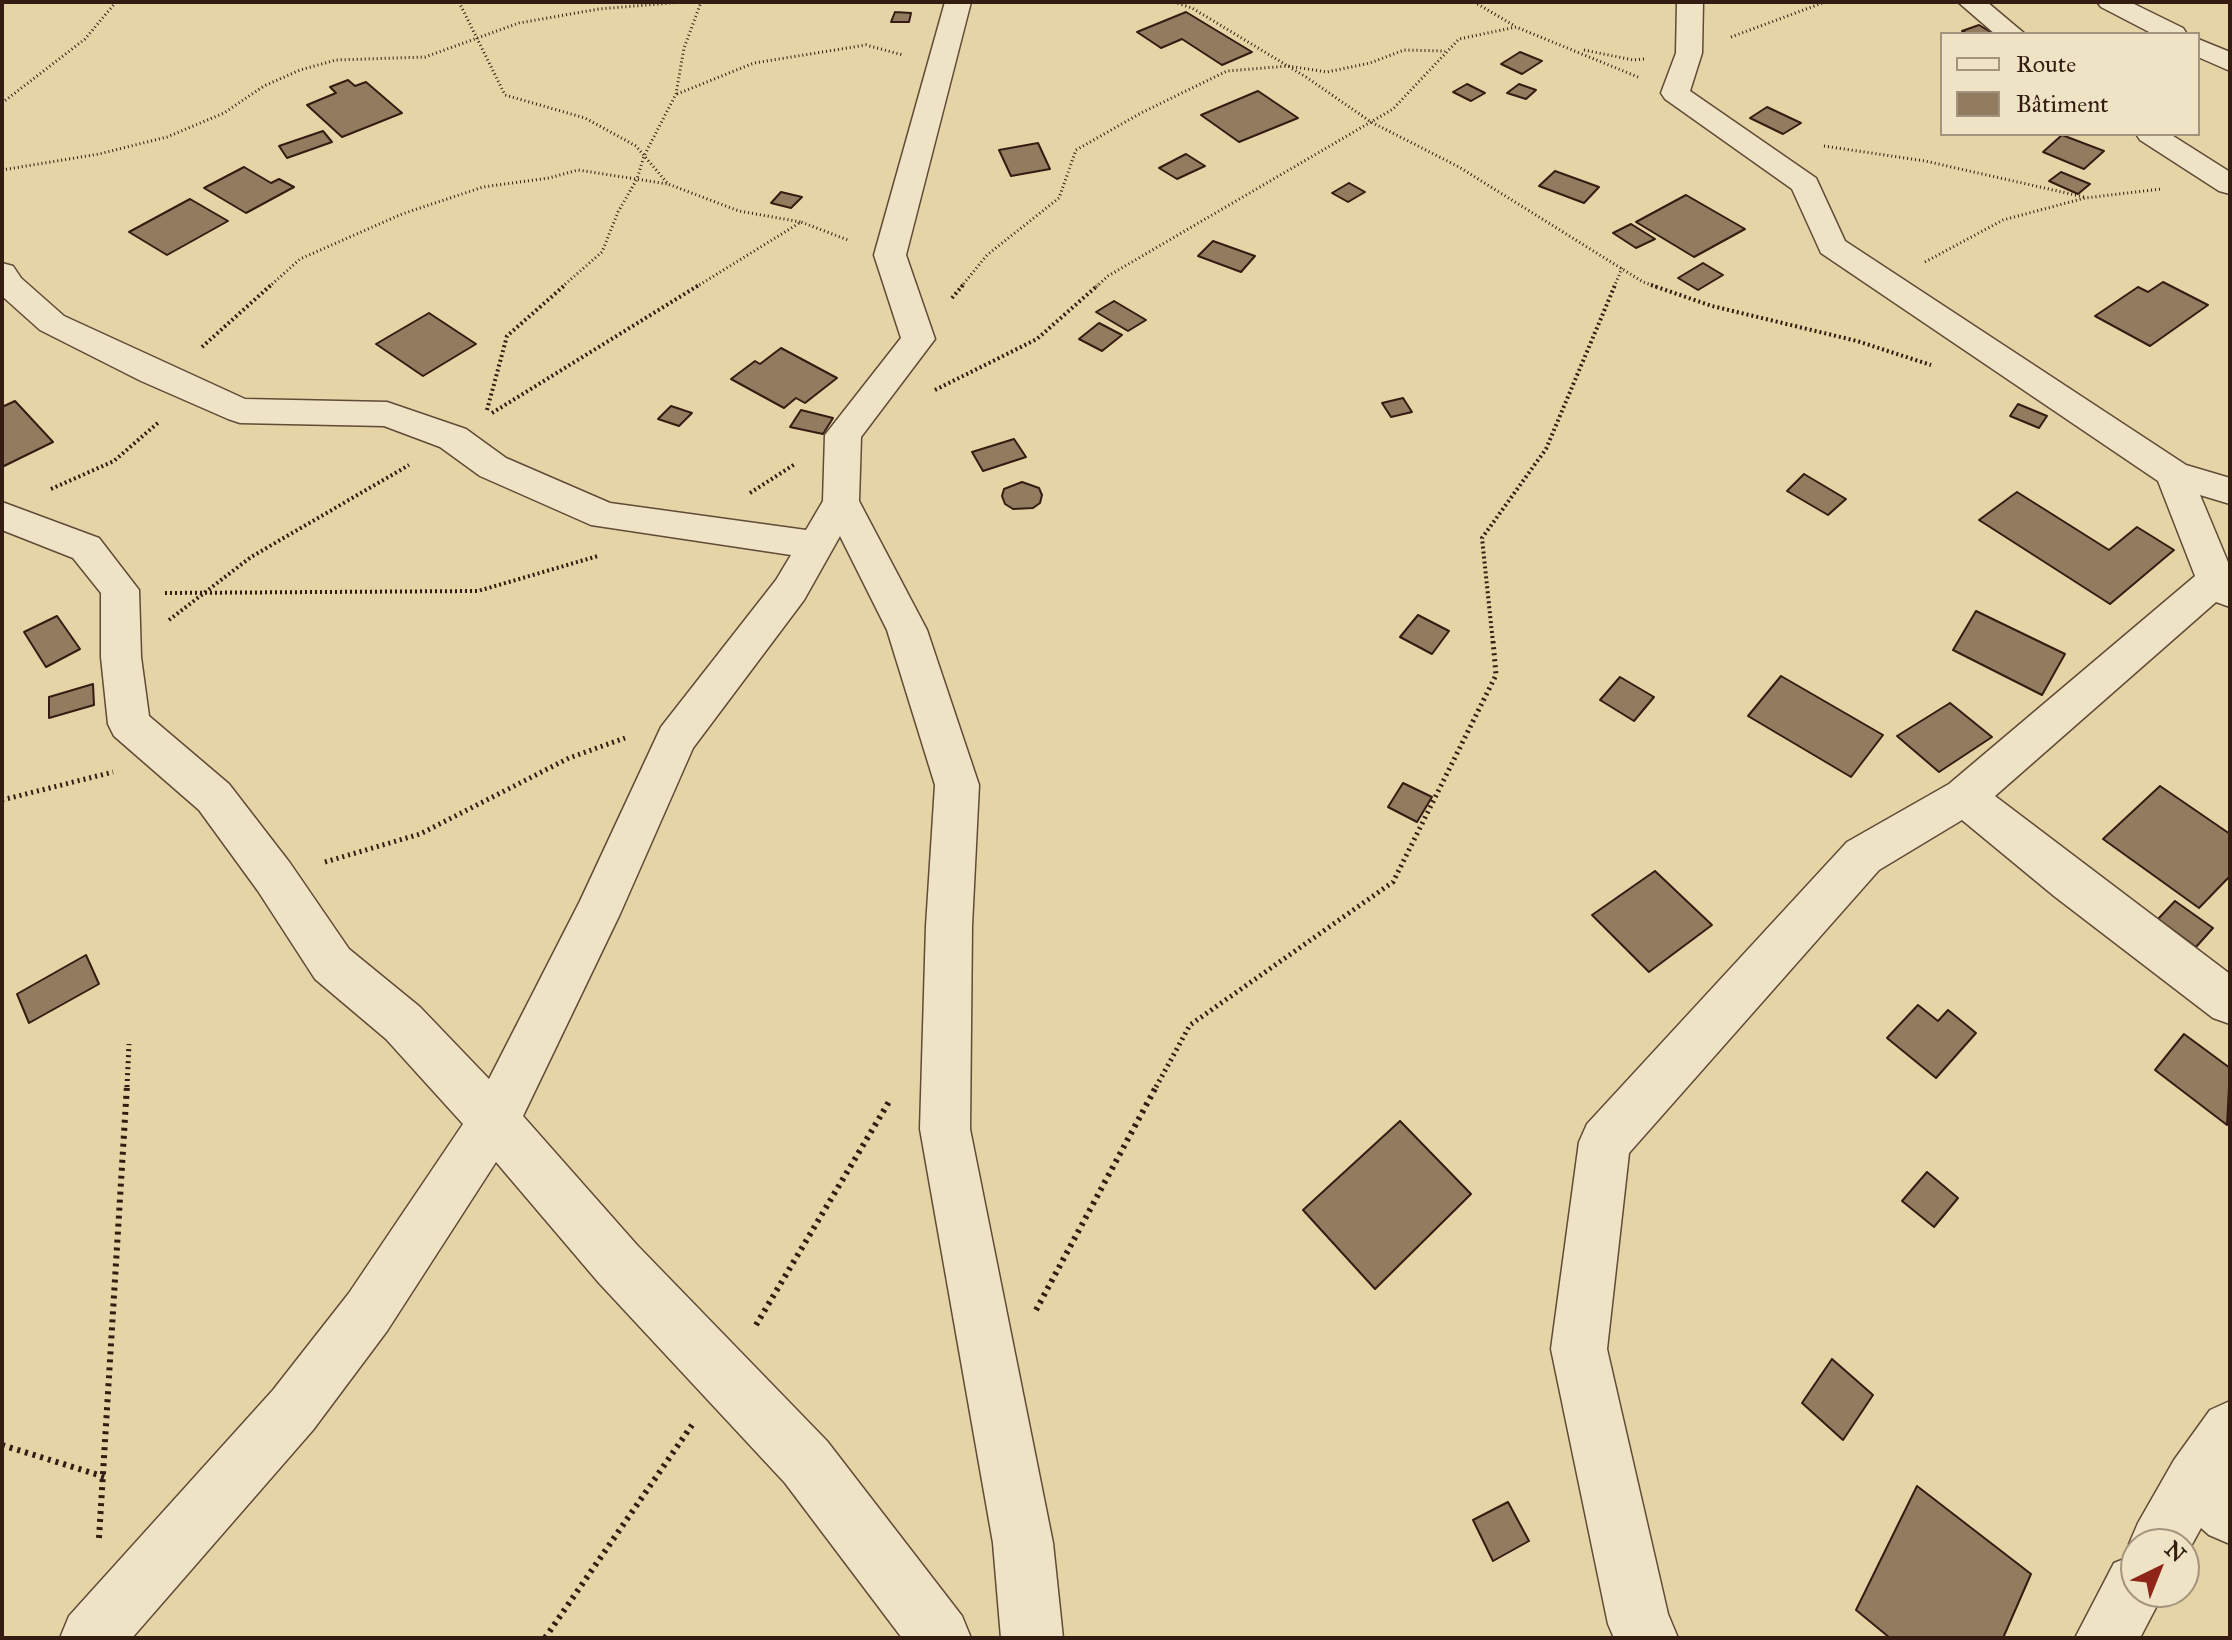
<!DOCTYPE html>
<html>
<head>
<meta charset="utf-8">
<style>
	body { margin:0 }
	#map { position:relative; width:2232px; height:1640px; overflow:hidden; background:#e5d4a6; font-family:"IM FELL Great Primer",serif }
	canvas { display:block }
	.frame { position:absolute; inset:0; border:4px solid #351c12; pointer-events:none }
	.legend { position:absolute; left:1940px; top:32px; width:260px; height:104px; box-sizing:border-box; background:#eee3c5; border:2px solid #a4937d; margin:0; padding:10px 14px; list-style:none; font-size:24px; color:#351c12 }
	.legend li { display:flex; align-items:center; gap:16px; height:40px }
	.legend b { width:40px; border:2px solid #a4937d }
	.north { position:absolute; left:2120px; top:1528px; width:80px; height:80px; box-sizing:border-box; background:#eee3c5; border:2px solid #a4937d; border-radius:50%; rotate:43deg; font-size:22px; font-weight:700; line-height:32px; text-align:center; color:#351c12 }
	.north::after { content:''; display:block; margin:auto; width:28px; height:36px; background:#8f2418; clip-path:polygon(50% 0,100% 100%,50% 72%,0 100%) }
</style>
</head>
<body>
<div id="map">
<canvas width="2232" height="1640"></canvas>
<div class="frame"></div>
<ul class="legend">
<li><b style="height:10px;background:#eee3c5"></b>Route</li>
<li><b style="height:22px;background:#917c5f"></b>Bâtiment</li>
</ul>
<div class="north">N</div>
</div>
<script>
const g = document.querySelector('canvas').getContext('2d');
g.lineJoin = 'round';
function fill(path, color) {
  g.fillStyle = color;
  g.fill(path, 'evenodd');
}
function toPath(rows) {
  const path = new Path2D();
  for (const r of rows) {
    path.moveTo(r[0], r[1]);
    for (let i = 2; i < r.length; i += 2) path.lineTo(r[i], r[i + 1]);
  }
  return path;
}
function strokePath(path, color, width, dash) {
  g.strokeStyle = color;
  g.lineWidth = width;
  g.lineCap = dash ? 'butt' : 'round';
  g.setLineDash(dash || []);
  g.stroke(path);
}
const building = toPath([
	[895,12,911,13,909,22,891,22,895,12],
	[1186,12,1252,52,1222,65,1182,39,1161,48,1137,32,1186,12],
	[1979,25,1994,34,1968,34,1962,31,1979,25],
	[1520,52,1542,61,1522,74,1501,64,1520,52],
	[348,80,355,86,366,82,402,113,342,137,307,105,336,93,330,87,348,80],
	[1467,84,1485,93,1471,101,1453,92,1467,84],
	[1519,84,1536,90,1526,99,1507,93,1519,84],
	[1258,91,1298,118,1239,142,1201,115,1258,91],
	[1767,107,1801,123,1783,134,1750,118,1767,107],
	[323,131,332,142,287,158,279,146,323,131],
	[2062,135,2104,151,2084,169,2043,152,2062,135],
	[1038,143,1050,169,1011,176,999,150,1038,143],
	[1186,154,1205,166,1177,179,1159,168,1186,154],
	[244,167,271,183,279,179,294,187,246,213,204,188,244,167],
	[1555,171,1599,187,1584,203,1539,186,1555,171],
	[2061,172,2090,184,2078,194,2049,181,2061,172],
	[1349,183,1365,192,1348,202,1332,193,1349,183],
	[781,192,802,197,791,208,771,203,781,192],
	[1686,195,1745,229,1694,257,1636,222,1686,195],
	[190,199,228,221,167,255,129,232,190,199],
	[1631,224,1655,239,1636,248,1613,233,1631,224],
	[1213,241,1255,256,1241,272,1198,256,1213,241],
	[1703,263,1723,275,1698,290,1678,278,1703,263],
	[2163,282,2208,305,2150,346,2095,316,2138,287,2148,292,2163,282],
	[1114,301,1146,320,1128,331,1096,312,1114,301],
	[429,313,476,344,423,376,376,344,429,313],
	[1099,323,1122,335,1102,351,1079,339,1099,323],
	[781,348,837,378,805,403,796,398,784,408,731,379,755,361,760,364,781,348],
	[1403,398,1412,412,1391,417,1382,403,1403,398],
	[15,401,53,442,2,467,2,407,15,401],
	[2018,404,2047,416,2039,428,2010,416,2018,404],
	[671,406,692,413,679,426,658,419,671,406],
	[801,410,833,418,823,434,790,427,801,410],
	[1014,439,1026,457,983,471,972,452,1014,439],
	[1804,474,1846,499,1828,515,1787,491,1804,474],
	[1022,482,1039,488,1042,495,1040,503,1033,508,1013,509,1005,504,1002,496,1004,489,1022,482],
	[2017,492,2109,550,2137,527,2174,550,2110,604,1979,520,2017,492],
	[1976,611,2065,654,2042,695,1953,650,1976,611],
	[1418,615,1449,631,1432,654,1400,637,1418,615],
	[57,616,80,649,46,667,24,632,57,616],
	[1781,676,1883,735,1851,777,1748,716,1781,676],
	[1620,677,1654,697,1634,721,1600,700,1620,677],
	[93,684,94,705,49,718,49,697,93,684],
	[1950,703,1992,737,1939,772,1897,736,1950,703],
	[1403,783,1432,797,1417,822,1388,807,1403,783],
	[2160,786,2230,834,2230,876,2199,908,2103,839,2160,786],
	[1655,871,1712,925,1649,972,1592,915,1655,871],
	[2175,901,2213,928,2196,947,2158,919,2175,901],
	[86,955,99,984,29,1023,17,994,86,955],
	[1918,1005,1938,1021,1948,1010,1976,1033,1936,1078,1887,1038,1918,1005],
	[2184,1034,2230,1068,2227,1125,2155,1070,2184,1034],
	[1400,1121,1471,1194,1375,1289,1303,1210,1400,1121],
	[1927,1172,1958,1198,1934,1227,1902,1201,1927,1172],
	[1832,1359,1873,1395,1843,1440,1802,1403,1832,1359],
	[1917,1486,2031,1574,2003,1638,1890,1638,1856,1610,1917,1486],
	[1508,1502,1529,1541,1493,1561,1473,1520,1508,1502]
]);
fill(building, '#917c5f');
strokePath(building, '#351c12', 2);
const minor = toPath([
	[945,2,971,2,906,255,935,339,861,437,859,501,927,630,979,785,972,926,970,1129,1053,1543,1063,1638,1001,1638,993,1543,920,1129,926,926,935,785,887,630,840,536,804,600,693,748,620,914,523,1116,637,1245,827,1441,962,1616,971,1638,902,1638,785,1483,599,1283,496,1162,387,1331,313,1430,132,1638,60,1638,69,1616,273,1390,349,1293,463,1124,386,1039,315,979,258,891,199,810,114,736,108,724,101,657,101,593,73,558,2,530,2,502,99,538,139,590,141,657,149,716,229,784,290,863,349,949,420,1007,489,1079,580,901,661,727,776,580,791,555,591,525,480,476,440,447,384,426,240,423,228,419,141,381,40,330,2,296,2,263,13,266,21,278,64,316,245,399,387,402,466,429,506,458,610,503,806,530,823,501,825,435,901,338,874,255,945,2],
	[1677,2,1703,2,1702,53,1690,91,1816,178,1845,241,2186,465,2230,478,2230,504,2200,495,2230,567,2230,607,2216,602,1995,796,2230,974,2230,1024,2213,1018,2054,896,1962,820,1879,870,1629,1153,1607,1349,1668,1614,1678,1638,1614,1638,1608,1624,1551,1349,1579,1142,1587,1124,1847,842,1949,784,2195,576,2158,481,1821,253,1792,189,1665,99,1661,93,1676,53,1677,2],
	[1958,2,1987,2,2025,34,1995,34,1958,2],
	[2097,2,2130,2,2183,28,2187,34,2153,34,2101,7,2097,2],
	[2198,39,2230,52,2230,71,2198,57,2198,39],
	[2136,134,2170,134,2230,172,2230,194,2219,191,2140,140,2136,134],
	[2230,1401,2230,1544,2209,1535,2201,1528,2184,1559,2184,1544,2136,1544,2136,1592,2164,1592,2140,1638,2075,1638,2114,1563,2134,1555,2129,1544,2138,1523,2174,1460,2210,1410,2230,1401]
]);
strokePath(minor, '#614a37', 3);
strokePath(toPath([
	[459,2,505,95,585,118,636,146,668,184,739,211,801,222],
	[1174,2,1192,8,1306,77,1371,122,1459,167,1643,282,1657,287],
	[1474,2,1515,26],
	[1731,37,1825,2],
	[1584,50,1633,60,1644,59],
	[677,94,754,63,866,45,903,55],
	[2,103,85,39,116,2],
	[1824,146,1925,161,2084,197],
	[2,170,99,154,167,137,224,113,264,86,300,70,336,60,425,57,519,23,599,9,682,2],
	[1925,262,2003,220,2085,198,2161,189],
	[269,287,300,259,402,214,483,187,549,178,578,170,668,184],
	[562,287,602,252,618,212,637,179,644,156,676,94,684,48,701,2],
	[696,287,801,222,848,240],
	[961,287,987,255,1059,198,1076,150,1141,113,1227,71,1288,66,1327,72,1370,63,1404,50,1445,51],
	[1096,287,1108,276,1393,109,1459,39,1516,27,1638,77],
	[1614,287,1622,268]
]), '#351c12', 3, [1, 3]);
strokePath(toPath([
	[1651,285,1712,306,1857,341,1931,365],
	[952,298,963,285],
	[202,347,271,285],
	[935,390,1037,339,1098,285],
	[487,410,507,336,565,285],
	[492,413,699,285],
	[51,489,114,461,160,421],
	[750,493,795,464],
	[165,593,478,591,598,556],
	[169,620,251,557,409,465],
	[1493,643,1482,538,1546,449,1615,285]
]), '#351c12', 4, [2, 3]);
strokePath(toPath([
	[2,800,113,772],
	[325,862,420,834,569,758,625,738],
	[127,1087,129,1044],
	[1156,1087,1190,1025,1393,882,1496,675,1493,641]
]), '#351c12', 5, [2, 4]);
strokePath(toPath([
	[1036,1310,1157,1085],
	[756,1325,890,1100],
	[2,1445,105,1477],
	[99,1538,127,1085],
	[545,1638,692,1425]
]), '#351c12', 6, [3, 5]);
fill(minor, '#eee3c5');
</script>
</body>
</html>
